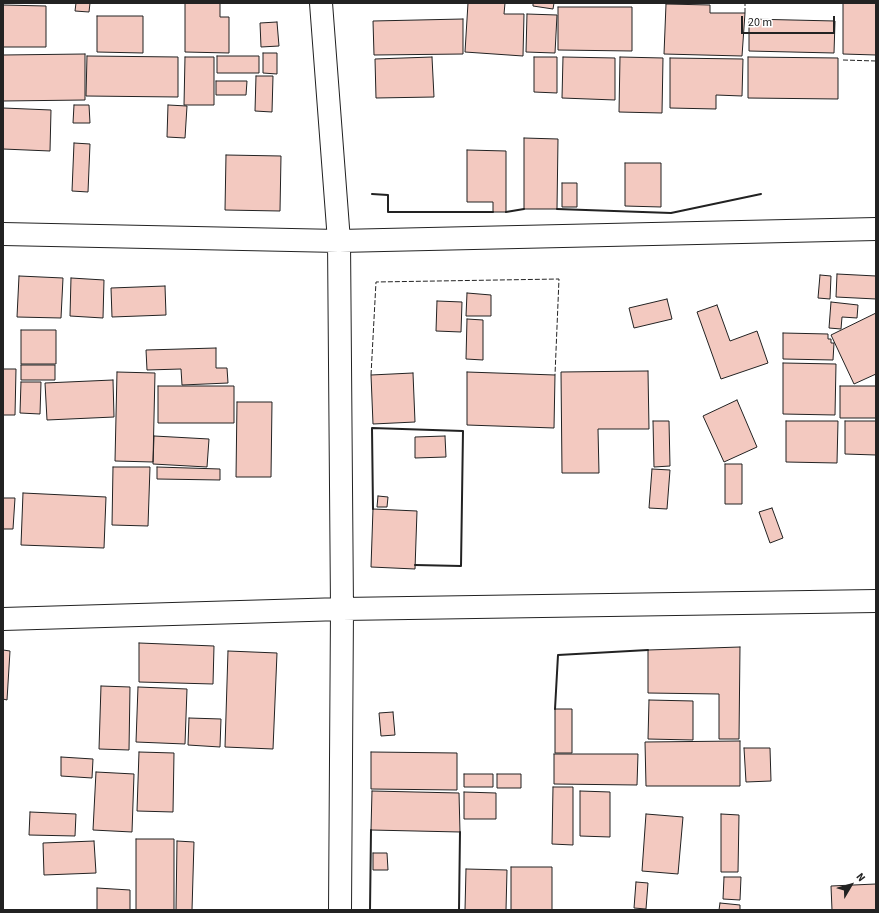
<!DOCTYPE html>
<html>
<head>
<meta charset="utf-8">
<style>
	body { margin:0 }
	#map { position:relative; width:879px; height:913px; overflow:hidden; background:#fff; font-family:"Source Sans 3",sans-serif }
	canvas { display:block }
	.frame { position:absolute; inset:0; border:4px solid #222; pointer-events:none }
	.north { position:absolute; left:831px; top:865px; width:40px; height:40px; -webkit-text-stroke:3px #fff; paint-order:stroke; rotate:52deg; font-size:11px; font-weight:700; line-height:16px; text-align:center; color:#222 }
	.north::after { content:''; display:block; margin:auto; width:14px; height:18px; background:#222; clip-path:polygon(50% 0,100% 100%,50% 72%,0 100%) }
	.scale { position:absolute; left:741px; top:16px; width:94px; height:18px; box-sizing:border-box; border:2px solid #222; border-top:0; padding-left:5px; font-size:12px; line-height:14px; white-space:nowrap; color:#222; -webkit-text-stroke:3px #fff; paint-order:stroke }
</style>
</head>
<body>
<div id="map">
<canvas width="879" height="913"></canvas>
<div class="frame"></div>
<div class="north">N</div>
<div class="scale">20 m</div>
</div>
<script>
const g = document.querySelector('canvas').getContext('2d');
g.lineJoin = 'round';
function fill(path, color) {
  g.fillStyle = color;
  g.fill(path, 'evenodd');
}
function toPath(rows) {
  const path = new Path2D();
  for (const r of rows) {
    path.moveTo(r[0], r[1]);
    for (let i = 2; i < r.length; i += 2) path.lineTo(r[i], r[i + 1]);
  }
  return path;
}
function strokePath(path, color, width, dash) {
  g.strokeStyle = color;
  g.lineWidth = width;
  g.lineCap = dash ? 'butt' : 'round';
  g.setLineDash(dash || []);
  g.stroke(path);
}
const building = toPath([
	[76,3,90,3,89,12,75,11,76,3],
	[185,3,220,3,220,17,229,17,229,53,185,52,185,3],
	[468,3,505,3,504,14,524,14,523,56,465,52,468,3],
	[533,3,554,3,553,9,533,6,533,3],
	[843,3,876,3,876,55,843,54,843,3],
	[666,4,710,5,710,13,745,13,742,56,664,54,666,4],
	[3,5,46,6,46,47,3,47,3,5],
	[558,7,632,7,632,51,558,50,558,7],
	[527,14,557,15,555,53,526,52,527,14],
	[97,16,143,16,143,53,97,52,97,16],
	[463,19,463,54,374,55,373,21,463,19],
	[749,19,835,21,834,53,749,51,749,19],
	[277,22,279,46,261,47,260,23,277,22],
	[263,53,277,53,277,74,263,73,263,53],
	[85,54,85,100,3,101,3,55,85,54],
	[87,56,178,57,178,97,86,96,87,56],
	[217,56,259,56,259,73,217,73,217,56],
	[185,57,214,57,214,105,184,105,185,57],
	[432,57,434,97,376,98,375,59,432,57],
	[534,57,557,57,557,93,534,92,534,57],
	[563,57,615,58,615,100,562,98,563,57],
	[620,57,663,58,662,113,619,112,620,57],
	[748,57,838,58,838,99,748,98,748,57],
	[670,58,743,59,742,96,716,95,716,109,670,108,670,58],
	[256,76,273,76,272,112,255,111,256,76],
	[216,81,247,81,246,95,216,95,216,81],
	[74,105,89,105,90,123,73,123,74,105],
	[168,105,187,106,185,138,167,137,168,105],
	[3,108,51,110,50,151,3,149,3,108],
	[524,138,558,139,557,209,524,209,524,138],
	[74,143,90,144,88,192,72,191,74,143],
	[467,150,506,151,506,212,493,212,493,202,467,202,467,150],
	[226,155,281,156,280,211,225,210,226,155],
	[625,163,661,163,661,207,625,206,625,163],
	[562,183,577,183,577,207,562,207,562,183],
	[837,274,876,276,876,299,836,297,837,274],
	[820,275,831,276,830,299,818,298,820,275],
	[19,276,63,278,61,318,17,317,19,276],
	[71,278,104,280,103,318,70,316,71,278],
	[165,286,166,315,112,317,111,288,165,286],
	[467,293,491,295,491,316,466,316,467,293],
	[667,299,672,319,634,328,629,308,667,299],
	[437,301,462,302,461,332,436,331,437,301],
	[831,302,858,305,857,318,842,317,841,329,829,328,831,302],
	[717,305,730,341,757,331,768,363,721,379,697,312,717,305],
	[876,313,876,374,854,384,831,335,876,313],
	[467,319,483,320,483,360,466,359,467,319],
	[21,330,56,330,56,364,21,364,21,330],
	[783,333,828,334,828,339,831,339,831,343,834,343,833,360,783,359,783,333],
	[216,348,216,368,227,368,228,383,182,385,181,369,147,370,146,350,216,348],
	[783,363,836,364,835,415,783,414,783,363],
	[21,365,55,365,55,380,21,380,21,365],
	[3,369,16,369,15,415,3,415,3,369],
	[648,371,649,429,598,429,599,473,562,473,561,372,648,371],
	[117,372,155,373,153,462,115,461,117,372],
	[467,372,555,375,554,428,467,425,467,372],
	[413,373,415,422,373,424,371,375,413,373],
	[113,380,114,417,47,420,45,383,113,380],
	[21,382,41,382,40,414,20,413,21,382],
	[158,386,234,386,234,423,158,423,158,386],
	[840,386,876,386,876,418,840,418,840,386],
	[737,400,757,447,724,462,703,416,737,400],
	[237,402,272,402,271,477,236,477,237,402],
	[653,421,669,421,670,466,654,467,653,421],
	[786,421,838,421,837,463,786,462,786,421],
	[845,421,876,421,876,455,845,454,845,421],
	[154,436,209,439,207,467,153,464,154,436],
	[445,436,446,457,415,458,415,437,445,436],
	[725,464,742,464,742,504,725,504,725,464],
	[113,467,150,467,148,526,112,525,113,467],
	[157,467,220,469,220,480,157,479,157,467],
	[652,469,670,470,667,509,649,508,652,469],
	[23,493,106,497,104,548,21,545,23,493],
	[378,496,388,497,387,507,377,507,378,496],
	[3,498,15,498,13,529,3,529,3,498],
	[772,508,783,538,770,543,759,512,772,508],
	[373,509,417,511,415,569,371,567,373,509],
	[139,643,214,646,213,684,139,682,139,643],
	[740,647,739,739,719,739,719,694,648,693,648,650,740,647],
	[3,650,10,651,7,700,3,699,3,650],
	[228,651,277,653,273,749,225,747,228,651],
	[101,686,130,687,129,750,99,749,101,686],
	[138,687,187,689,185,744,136,742,138,687],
	[649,700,693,701,693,740,648,739,649,700],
	[555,709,572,709,572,753,555,753,555,709],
	[393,712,395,735,381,736,379,713,393,712],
	[189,718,221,719,220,747,188,745,189,718],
	[740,741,740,786,646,786,645,742,740,741],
	[744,748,770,748,771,781,746,782,744,748],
	[139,752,174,753,173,812,137,811,139,752],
	[371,752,457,753,457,790,371,789,371,752],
	[554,754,638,754,637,785,554,784,554,754],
	[61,757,93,759,92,778,61,776,61,757],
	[96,772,134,774,132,832,93,830,96,772],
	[464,774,493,774,493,787,464,787,464,774],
	[497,774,521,774,521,788,497,788,497,774],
	[553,787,573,787,573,845,552,844,553,787],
	[372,791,459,793,460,832,371,830,372,791],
	[580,791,610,792,610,837,580,836,580,791],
	[464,792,496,793,496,819,464,819,464,792],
	[30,812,76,814,75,836,29,835,30,812],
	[646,814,683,817,678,874,642,871,646,814],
	[721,814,739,815,738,872,721,872,721,814],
	[136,839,174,839,174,910,136,910,136,839],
	[94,841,96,873,44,875,43,843,94,841],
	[177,841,194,842,192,910,176,910,177,841],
	[373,853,387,853,388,870,373,870,373,853],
	[511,867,552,867,552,910,511,910,511,867],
	[466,869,507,870,506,910,465,910,466,869],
	[724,877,741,877,740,900,723,899,724,877],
	[636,882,648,883,646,909,634,908,636,882],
	[876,884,876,910,832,910,831,886,876,884],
	[97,888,130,890,130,910,97,910,97,888],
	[720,903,740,905,740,910,719,910,720,903]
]);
fill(building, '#f3c9c0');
strokePath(building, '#222', 1);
const street = toPath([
	[321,3,339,241,342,609,340,910],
	[3,234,339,241,876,229],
	[3,619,342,609,876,601]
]);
strokePath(street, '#222', 24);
strokePath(street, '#fff', 22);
strokePath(toPath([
	[745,13,745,3],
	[843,60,876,61],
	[371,375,376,282,559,279,555,375]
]), '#222', 1, [5, 2]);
strokePath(toPath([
	[372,194,388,195,388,212,493,212],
	[557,209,671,213,761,194],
	[506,212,524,209],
	[373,509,372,428,463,431,461,566,415,565],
	[555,709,558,655,648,650],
	[370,910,371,830],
	[459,910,460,832]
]), '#222', 2);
</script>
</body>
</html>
